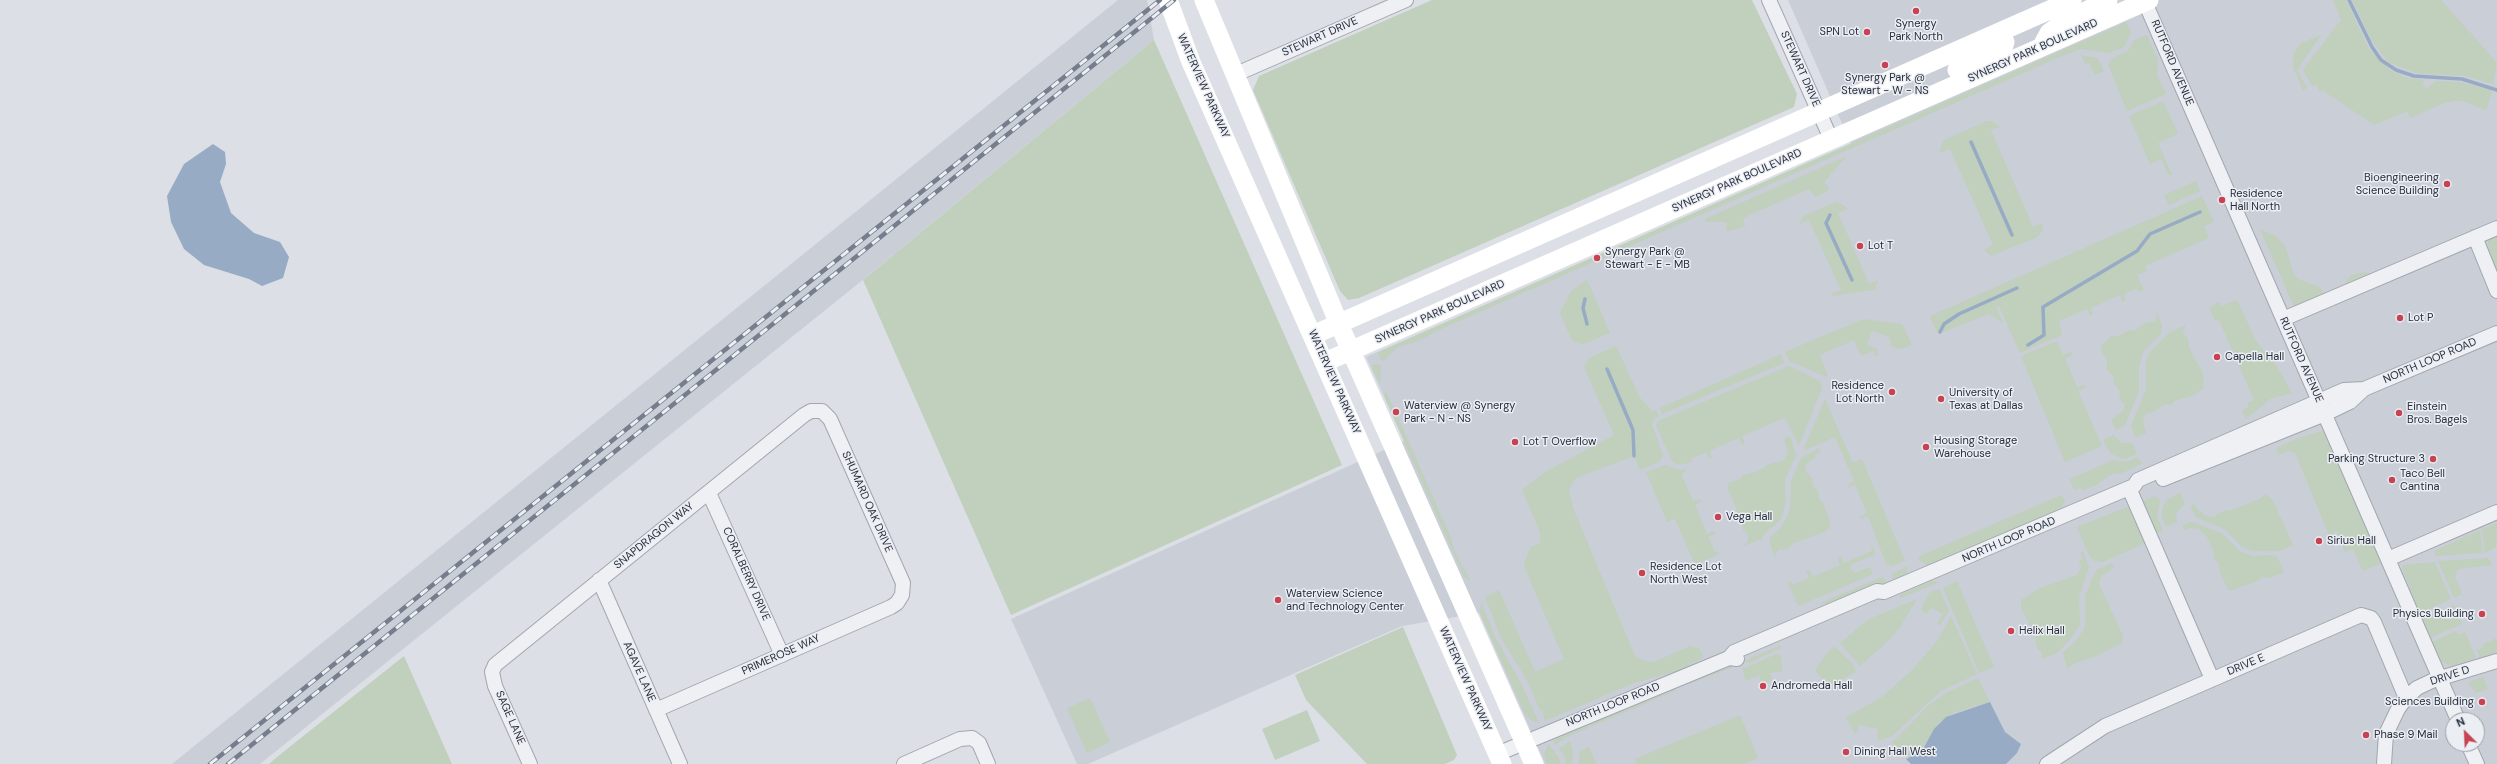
<!DOCTYPE html>
<html>
<head>
<meta charset="utf-8">
<style>
	body { margin:0 }
	#map { position:relative; width:2497px; height:764px; overflow:hidden; background:#dcdfe5; font-family:"DM Sans",sans-serif }
	canvas { display:block }
	.north { position:absolute; left:2445px; top:712px; width:40px; height:40px; box-sizing:border-box; background:#ebeef3; border:1px solid #9ca1a9; border-radius:50%; rotate:336deg; font-size:11px; font-weight:700; line-height:16px; text-align:center; color:#262d3b }
	.north::after { content:''; display:block; margin:auto; width:14px; height:18px; background:#c84352; clip-path:polygon(50% 0,100% 100%,50% 72%,0 100%) }
</style>
</head>
<body>
<div id="map">
<canvas width="2497" height="764"></canvas>
<div class="north">N</div>
</div>
<script>
const g = document.querySelector('canvas').getContext('2d');
g.lineJoin = 'round';
function fill(path, color) {
  g.fillStyle = color;
  g.fill(path, 'evenodd');
}
function toPath(rows) {
  const path = new Path2D();
  for (const r of rows) {
    path.moveTo(r[0], r[1]);
    for (let i = 2; i < r.length; i += 2) path.lineTo(r[i], r[i + 1]);
  }
  return path;
}
function strokePath(path, color, width, dash) {
  g.strokeStyle = color;
  g.lineWidth = width;
  g.lineCap = dash ? 'butt' : 'round';
  g.setLineDash(dash || []);
  g.stroke(path);
}
function write(font, color, halo, rows, align = 'center') {
  g.font = font + ' "DM Sans",sans-serif';
  g.lineWidth = 3;
  g.setLineDash([]);
  g.textBaseline = 'middle';
  g.strokeStyle = halo;
  g.fillStyle = color;
  for (const [text, x, y, turn = 0] of rows) {
    g.save();
    g.translate(x, y);
    g.rotate((+turn || 0) * Math.PI / 180);
    g.textAlign = isNaN(turn) ? turn : align;
    if (halo) g.strokeText(text, 0, 0);
    g.fillText(text, 0, 0);
    g.restore();
  }
}
fill(toPath([
	[1118,0,1147,0,1154,40,859,283,260,764,172,764],
	[1788,0,2497,0,2497,764,1545,764,1479,613,1402,626,1088,764,1077,764,1011,619,1404,441,1366,357,1851,144],
	[2453,720,2477,720,2477,744,2453,744]
]), '#caced7');
fill(toPath([
	[1432,0,1752,0,1797,94,1794,107,1359,298,1348,300,1340,291,1253,90,1259,76],
	[2333,0,2346,0,2369,49,2390,70,2407,78,2425,80,2422,83,2426,89,2436,81,2460,82,2492,90,2487,108,2485,110,2463,101,2453,101,2439,105,2411,118,2407,111,2374,125,2322,90,2320,92,2316,84,2312,86,2303,70,2341,20],
	[2352,0,2441,0,2497,63,2493,84,2464,76,2415,73,2388,62,2371,39],
	[2126,22,2131,33,2124,47,2108,53,2081,49,2055,59,1439,330,1419,341,1398,347,1383,361,1380,359,1378,353,1381,351],
	[2147,35,2158,60,2157,74,2166,94,2127,111,2108,64,2114,57,2128,51,2134,40],
	[2321,35,2297,70,2307,88,2303,90,2293,67,2294,53,2301,43],
	[1154,40,1342,465,1011,615,863,280],
	[2081,55,2098,58,2104,71,2095,75,2089,62,2085,64],
	[2163,101,2178,134,2158,143,2172,175,2170,175,2167,173,2161,159,2150,164,2129,116],
	[1987,121,1992,121,2000,127,1991,130,2033,227,2042,223,2043,228,2038,237,1991,256,1984,250,1993,245,1950,149,1940,153,1940,149,1944,140],
	[1847,156,1824,182,1829,188,1828,191,1815,197,1809,189,1743,218,1745,227,1728,231,1726,230,1727,222,1705,222,1705,219],
	[2196,181,2200,191,2169,205,2164,195],
	[2202,196,2214,222,2204,226,2209,238,2145,266,2147,271,2137,275,2144,290,2139,292,2137,288,2124,294,2126,300,2122,302,2120,295,2091,308,2093,314,2090,316,2087,309,2059,321,2062,335,2020,353,1999,306,1996,307,2003,323,1989,314,1943,332,1936,331,1930,316],
	[1836,202,1845,206,1847,209,1838,213,1869,284,1878,280,1875,290,1833,296,1832,294,1841,290,1809,220,1800,224,1802,217],
	[2260,229,2274,235,2281,241,2286,248,2293,273,2298,279,2319,287,2325,294,2294,307],
	[2497,235,2497,273,2486,247,2489,239],
	[2364,272,2371,274,2342,287,2351,275],
	[1587,280,1610,333,1582,345,1572,340,1560,313,1571,291],
	[2237,300,2256,341,2276,365,2292,393,2270,399,2246,419,2242,410,2249,407,2247,403,2254,400,2219,320,2215,321,2209,307,2219,302,2222,306],
	[2157,313,2162,326,2161,334,2143,352,2139,366,2139,391,2125,425,2116,430,2111,420,2123,411,2125,405,2120,399,2119,390,2114,384,2113,376,2107,370,2107,359,2102,353,2101,346,2111,336,2119,336,2127,331,2136,330,2145,323,2155,321],
	[1863,319,1902,324,1912,345,1899,349,1891,346,1890,339,1887,336,1872,331,1867,345,1878,349,1876,353,1879,354,1875,356,1873,351,1861,356,1854,340,1820,355,1828,376,1826,377,1789,361,1785,352],
	[2186,325,2182,332,2188,338,2189,348,2202,371,2204,388,2190,397,2176,400,2172,404,2163,405,2155,411,2146,414,2143,421,2146,433,2135,438,2131,426,2146,389,2146,360,2152,350,2169,333],
	[2057,341,2063,355,2071,352,2072,355,2065,359,2077,387,2084,385,2085,388,2078,391,2102,446,2065,462,2021,356],
	[1616,346,1640,398,1652,411,1656,410,1659,416,1653,420,1652,425,1663,455,1659,462,1640,470,1634,456,1576,478,1569,489,1573,508,1635,656,1642,660,1654,662,1690,646,1700,649,1703,655,1701,659,1678,671,1634,683,1545,721,1543,712,1539,708,1527,680,1501,638,1485,597,1499,590,1535,672,1564,659,1524,566,1530,547,1540,543,1540,532,1522,490,1545,472,1614,435,1584,367,1589,358],
	[1781,354,1784,363,1662,414,1660,408],
	[1375,364,1381,365,1380,383,1372,369,1372,365],
	[1789,366,1820,381,1822,388,1799,446,1785,418,1742,436,1745,443,1742,445,1739,438,1709,451,1712,458,1709,459,1706,452,1691,459,1692,461,1685,464,1677,464,1671,459,1656,425,1658,421],
	[1387,393,1449,533,1455,552,1471,582,1464,577,1385,398,1384,394],
	[1825,399,1853,463,1862,459,1905,561,1892,566,1886,564,1868,516,1861,519,1860,516,1867,513,1855,485,1849,487,1848,484,1854,481,1835,437,1805,450,1804,448],
	[2325,430,2382,563,2363,571,2353,549,2345,552,2337,531,2329,535,2295,453,2288,451,2279,455,2276,448,2299,438],
	[2114,435,2122,443,2132,443,2137,454,2124,459,2111,454,2103,440],
	[1790,436,1796,455,1785,480,1786,501,1782,517,1775,525,1765,533,1762,539,1744,546,1748,541,1748,535,1742,528,1742,521,1737,515,1736,508,1727,487,1729,483,1740,479,1743,475,1757,472,1769,464,1783,461,1788,453,1784,439],
	[1819,448,1820,452,1815,455,1816,457,1805,465,1806,472,1812,478,1813,486,1818,491,1819,499,1823,503,1829,518,1830,527,1824,532,1794,543,1788,549,1778,550,1774,557,1769,538,1780,529,1790,511,1791,481,1801,458],
	[2138,457,2142,464,2122,473,2112,474,2096,485,2082,491,2080,487,2074,490,2070,479,2113,460,2126,462],
	[1665,465,1680,470,1685,468,1686,471,1681,474,1693,501,1700,499,1701,502,1695,505,1707,534,1713,531,1715,534,1708,537,1715,552,1718,551,1719,554,1695,565,1675,519,1667,522,1646,472],
	[2180,493,2185,504,2176,513,2177,522,2166,527,2161,515,2164,504,2167,500],
	[2266,494,2273,501,2293,545,2279,551,2252,551,2242,547,2226,530,2196,517,2190,506,2195,504,2198,510,2206,516,2213,517,2223,511,2232,510,2260,499],
	[2061,495,2065,501,2061,509,1928,566,1918,559,1920,556],
	[2155,496,2160,500,2157,517,2163,530,2157,533,2143,501],
	[2130,506,2146,543,2103,562,2094,561,2090,557,2077,527],
	[2192,522,2221,533,2241,552,2254,556,2270,555,2277,557,2284,572,2270,578,2261,577,2258,581,2229,591,2220,573,2219,564,2213,557,2214,553,2207,537,2199,529,2191,528,2185,530,2182,525],
	[2497,523,2496,547,2485,553,2482,529],
	[2480,530,2483,553,2436,556,2434,551],
	[1871,544,1876,554,1852,564,1850,569,1855,573,1870,567,1873,574,1798,606,1788,583,1791,581,1793,585,1809,578,1806,571,1810,570,1813,577,1840,565,1838,558,1841,556,1844,563,1872,551],
	[2083,551,2089,567,2079,597,2080,625,2071,638,2057,653,2041,659,2042,652,2037,648,2035,636,2021,607,2021,600,2040,588,2077,575,2081,568,2079,561,2083,559,2080,553],
	[2488,558,2492,565,2458,569,2455,577,2462,594,2454,598,2438,561],
	[2435,562,2451,599,2420,613,2402,568,2403,565],
	[2112,563,2114,568,2101,576,2099,584,2123,636,2122,643,2094,657,2073,664,2067,669,2063,653,2076,641,2084,629,2086,617,2085,596,2094,574,2098,569],
	[1907,566,1907,573,1893,581,1892,574],
	[1882,577,1888,583,1834,605,1820,603],
	[1932,581,1940,582,1901,598,1899,595],
	[1957,581,1994,667,1979,673,1943,588],
	[1939,589,1949,611,1940,625,1937,623,1943,614,1931,608,1927,614,1921,610,1929,593],
	[1917,599,1900,627,1888,641,1860,666,1840,643,1869,619],
	[1481,602,1496,639,1521,683,1539,723,1532,721,1525,714,1480,613],
	[2454,605,2462,624,2430,638,2422,619],
	[1951,616,1977,674,1941,691,1892,736,1881,740,1877,739,1878,729,1859,725,1857,733,1854,733,1846,717,1882,697,1912,670,1937,641],
	[1403,627,1457,755,1454,760,1445,764,1367,764,1306,700,1295,675],
	[2456,631,2458,635,2465,632,2476,658,2451,666,2442,662,2432,642],
	[2497,638,2497,652,2480,658,2477,650,2484,647,2483,644],
	[1781,645,1781,648,1749,663,1744,661],
	[1835,646,1852,663,1856,672,1829,686,1815,670,1828,652],
	[1776,654,1781,655,1782,671,1770,673,1773,680,1762,684,1759,675,1746,681,1742,668,1750,666],
	[404,656,452,764,269,764,277,757],
	[1738,663,1738,665,1687,685,1695,680],
	[2483,676,2488,689,2476,693,2468,683],
	[1978,678,1990,702,1953,713,1939,723,1920,752,1916,754,1907,757,1892,743,1929,705,1946,693],
	[1675,689,1677,690,1567,737,1555,745,1553,740],
	[1090,698,1110,742,1087,753,1067,708],
	[1307,710,1320,741,1275,760,1262,729],
	[1740,715,1758,758,1744,764,1637,764,1635,759],
	[1570,741,1573,752,1571,764,1566,764,1565,757,1559,749],
	[1548,744,1559,758,1560,764,1547,764,1544,754],
	[1589,747,1596,764,1579,764,1580,751]
]), '#c1cfbd');
fill(toPath([
	[213,144,225,152,226,164,220,182,231,213,254,233,280,242,289,257,283,278,262,286,249,279,204,265,184,249,171,222,167,196,184,164],
	[1990,702,2005,732,2021,744,2017,753,2006,764,1911,764,1906,759,1922,751,1934,729,1946,717]
]), '#97abc5');
strokePath(toPath([
	[2349,0,2372,47,2381,60,2396,70,2414,76,2462,79,2497,90],
	[1971,142,2012,235],
	[1830,215,1826,223,1852,280],
	[1585,299,1583,308,1587,324],
	[1940,332,1944,324,1959,314,2017,288],
	[2028,345,2044,335,2043,307,2137,251,2150,234,2200,212],
	[1607,369,1633,430,1634,456]
]), '#97abc5', 3.5);
const street = toPath([
	[1769,0,1831,139],
	[2144,0,2458,720],
	[1234,75,1406,0],
	[2475,237,2497,291],
	[2283,319,2497,228],
	[2163,479,2325,414,2350,402,2364,389],
	[2129,488,2212,679],
	[709,493,782,655],
	[2388,559,2497,512],
	[599,580,680,764],
	[1729,658,1734,652,1877,591,1884,592,2129,488,2134,486,2138,480,2344,390,2364,389,2497,333],
	[2468,744,2477,764],
	[1497,754,1729,658,1737,659],
	[530,764,495,686,492,672,495,665,804,415,811,411,822,411,830,419,903,583,902,595,897,603,891,607,656,710],
	[904,764,960,739,972,738,979,743,988,764],
	[2047,764,2105,726,2361,615,2371,618,2374,622,2406,698],
	[2384,764,2386,734,2398,709,2406,698,2417,688,2434,680,2497,661]
]);
strokePath(street, '#a2a6af', 16);
strokePath(street, '#eef0f4', 14);
strokePath(toPath([
	[1168,0,1191,62,1502,764],
	[1204,0,1339,324,1534,764],
	[2044,42,2049,33,2064,22,2108,0],
	[1957,70,2003,48,2005,42,2000,32],
	[1313,335,2072,0],
	[1325,362,2149,0]
]), '#fff', 19);
const rail = toPath([
	[210,764,1160,0],
	[228,764,1174,0]
]);
strokePath(rail, '#767e8e', 4.5);
strokePath(rail, '#ebeef3', 3, [9]);
for (const [x, y, r, color] of [
	[1916,11,4,"#c84352"],
	[1867,32,4,"#c84352"],
	[1885,65,4,"#c84352"],
	[2447,184,4,"#c84352"],
	[2222,200,4,"#c84352"],
	[1860,246,4,"#c84352"],
	[1597,258,4,"#c84352"],
	[2400,318,4,"#c84352"],
	[2217,357,4,"#c84352"],
	[1892,392,4,"#c84352"],
	[1941,399,4,"#c84352"],
	[1396,412,4,"#c84352"],
	[2399,413,4,"#c84352"],
	[1515,442,4,"#c84352"],
	[1926,447,4,"#c84352"],
	[2433,459,4,"#c84352"],
	[2392,480,4,"#c84352"],
	[1718,517,4,"#c84352"],
	[2319,541,4,"#c84352"],
	[1642,573,4,"#c84352"],
	[1278,600,4,"#c84352"],
	[2482,614,4,"#c84352"],
	[2011,631,4,"#c84352"],
	[1763,686,4,"#c84352"],
	[2482,702,4,"#c84352"],
	[2366,735,4,"#c84352"],
	[1846,752,4,"#c84352"]
]) {
  const dot = new Path2D();
  dot.arc(x, y, r, 0, 2 * Math.PI);
  g.fillStyle = color;
  g.fill(dot);
  strokePath(dot, '#ebeef3', 1.5);
}
write('11px', '#262d3b', '#ebeef3', [
	["Synergy",1916,24,"center"],
	["Park North",1916,37,"center"],
	["SPN Lot",1859,32,"right"],
	["Synergy Park @",1885,78,"center"],
	["Stewart - W - NS",1885,91,"center"],
	["Bioengineering",2439,178,"right"],
	["Science Building",2439,191,"right"],
	["Residence",2230,194],
	["Hall North",2230,207],
	["Lot T",1868,246],
	["Synergy Park @",1605,252],
	["Stewart - E - MB",1605,265],
	["Lot P",2408,318],
	["Capella Hall",2225,357],
	["Residence",1884,386,"right"],
	["Lot North",1884,399,"right"],
	["University of",1949,393],
	["Texas at Dallas",1949,406],
	["Waterview @ Synergy",1404,406],
	["Park - N - NS",1404,419],
	["Einstein",2407,407],
	["Bros. Bagels",2407,420],
	["Housing Storage",1934,441],
	["Warehouse",1934,454],
	["Lot T Overflow",1523,442],
	["Parking Structure 3",2425,459,"right"],
	["Taco Bell",2400,474],
	["Cantina",2400,487],
	["Vega Hall",1726,517],
	["Sirius Hall",2327,541],
	["Residence Lot",1650,567],
	["North West",1650,580],
	["Waterview Science",1286,594],
	["and Technology Center",1286,607],
	["Physics Building",2474,614,"right"],
	["Helix Hall",2019,631],
	["Andromeda Hall",1771,686],
	["Sciences Building",2474,702,"right"],
	["Phase 9 Mail",2374,735],
	["Dining Hall West",1854,752]
], 'left');
write('11px', '#262d3b', '#ebeef3', [
	["STEWART DRIVE",1320,37,-24],
	["SYNERGY PARK BOULEVARD",2033,51,-24],
	["RUTFORD AVENUE",2172,63,67],
	["STEWART DRIVE",1800,69,66],
	["WATERVIEW PARKWAY",1203,86,66],
	["SYNERGY PARK BOULEVARD",1737,181,-24],
	["SYNERGY PARK BOULEVARD",1440,312,-24],
	["RUTFORD AVENUE",2301,360,66],
	["NORTH LOOP ROAD",2430,361,-23],
	["WATERVIEW PARKWAY",1334,382,66],
	["SHUMARD OAK DRIVE",867,502,66],
	["SNAPDRAGON WAY",654,536,-39],
	["NORTH LOOP ROAD",2009,540,-23],
	["CORALBERRY DRIVE",746,574,66],
	["PRIMEROSE WAY",781,655,-24],
	["DRIVE E",2246,665,-23],
	["AGAVE LANE",639,672,66],
	["DRIVE D",2450,676,-18],
	["WATERVIEW PARKWAY",1465,679,66],
	["NORTH LOOP ROAD",1613,705,-22],
	["SAGE LANE",510,718,66]
]);
</script>
</body>
</html>
